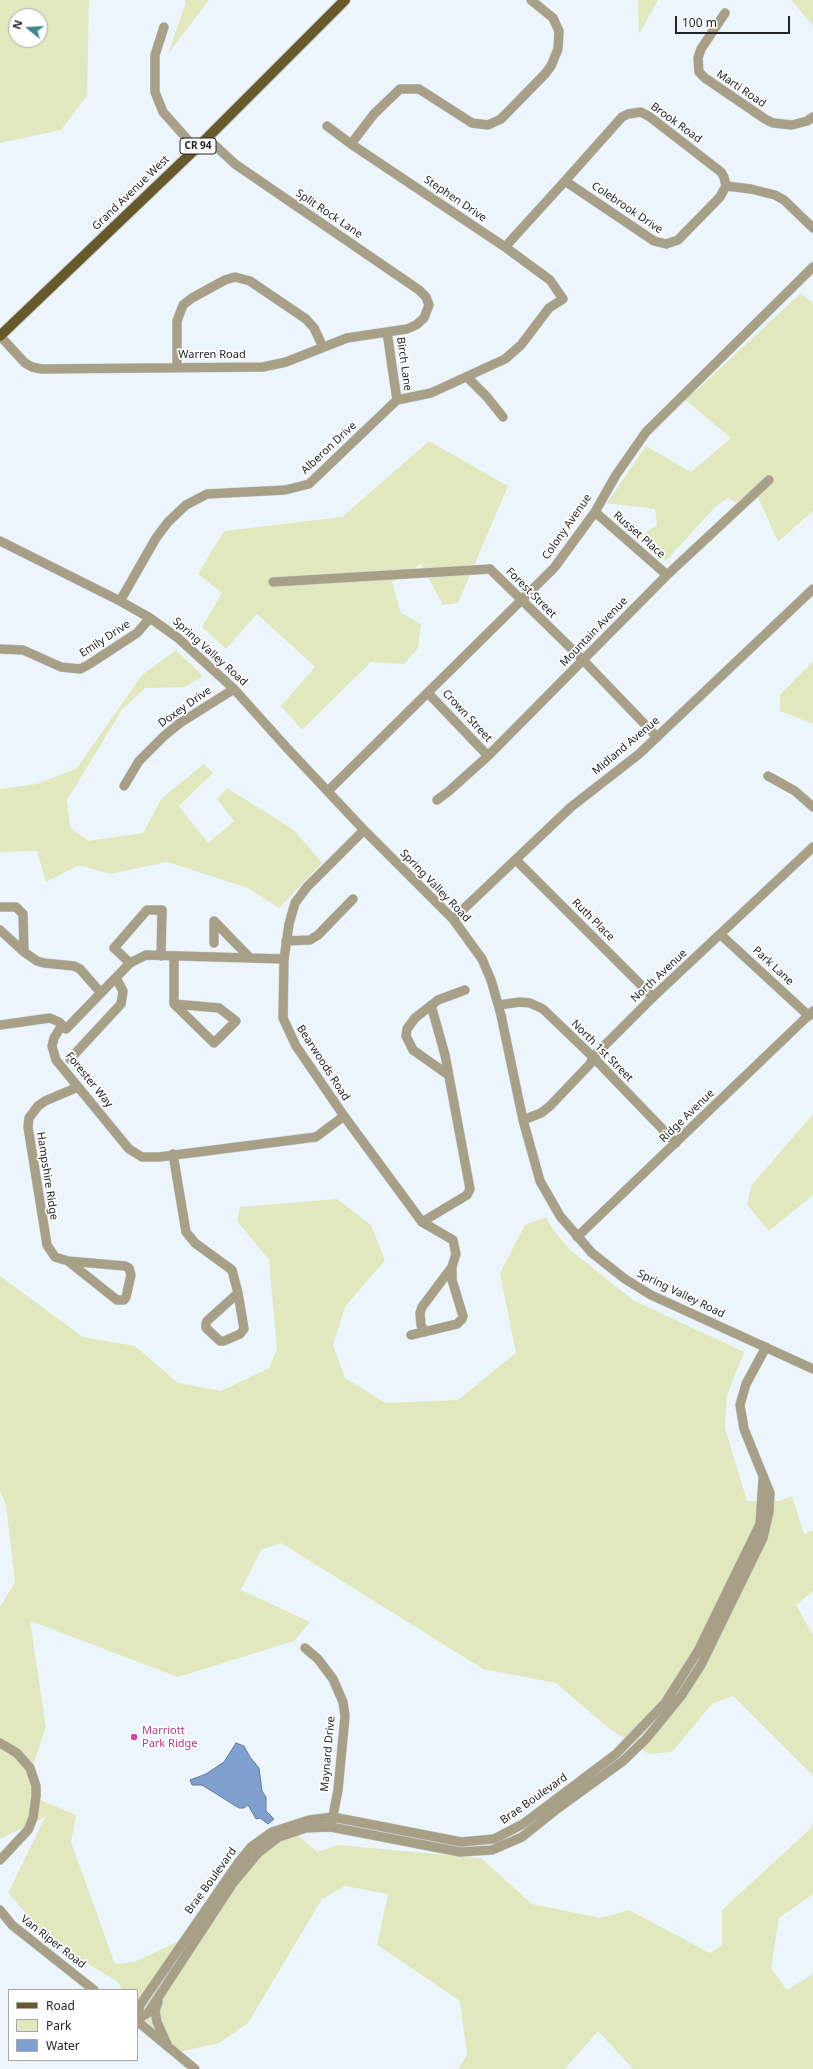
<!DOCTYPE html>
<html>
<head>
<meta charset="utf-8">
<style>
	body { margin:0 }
	#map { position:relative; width:813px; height:2069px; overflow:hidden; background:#ecf5fc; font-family:"Noto Sans",sans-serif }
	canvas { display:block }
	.legend { position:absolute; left:8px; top:1989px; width:130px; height:72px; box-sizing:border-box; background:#fff; border:1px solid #a6a7a9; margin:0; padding:5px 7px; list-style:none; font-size:12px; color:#212427 }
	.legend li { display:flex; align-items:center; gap:8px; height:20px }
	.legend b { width:20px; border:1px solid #a6a7a9 }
	.north { position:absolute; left:8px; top:8px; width:40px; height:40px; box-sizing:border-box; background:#fff; border:1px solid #a6a7a9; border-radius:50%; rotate:288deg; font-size:11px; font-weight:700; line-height:16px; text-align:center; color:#212427 }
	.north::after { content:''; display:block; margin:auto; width:14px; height:18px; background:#3f8789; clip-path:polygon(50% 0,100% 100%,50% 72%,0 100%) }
	.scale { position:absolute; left:675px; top:16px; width:115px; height:18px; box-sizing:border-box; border:2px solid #212427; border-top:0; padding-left:5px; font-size:12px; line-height:14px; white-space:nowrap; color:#212427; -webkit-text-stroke:3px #fff; paint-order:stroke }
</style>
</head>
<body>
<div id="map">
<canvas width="813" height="2069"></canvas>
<ul class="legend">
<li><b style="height:5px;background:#68592a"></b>Road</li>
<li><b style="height:11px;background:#e2e8bd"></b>Park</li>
<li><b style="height:11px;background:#7fa0cf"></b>Water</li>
</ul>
<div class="north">N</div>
<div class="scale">100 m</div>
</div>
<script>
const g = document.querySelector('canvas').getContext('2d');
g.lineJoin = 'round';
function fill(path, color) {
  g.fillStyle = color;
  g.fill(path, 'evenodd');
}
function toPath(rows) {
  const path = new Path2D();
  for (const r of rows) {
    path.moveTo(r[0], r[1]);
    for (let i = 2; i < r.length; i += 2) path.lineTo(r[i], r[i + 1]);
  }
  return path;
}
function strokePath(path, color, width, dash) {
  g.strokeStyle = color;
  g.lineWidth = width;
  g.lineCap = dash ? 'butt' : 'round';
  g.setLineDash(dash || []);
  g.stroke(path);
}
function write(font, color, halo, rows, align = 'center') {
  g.font = font + ' "Noto Sans",sans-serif';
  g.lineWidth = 3.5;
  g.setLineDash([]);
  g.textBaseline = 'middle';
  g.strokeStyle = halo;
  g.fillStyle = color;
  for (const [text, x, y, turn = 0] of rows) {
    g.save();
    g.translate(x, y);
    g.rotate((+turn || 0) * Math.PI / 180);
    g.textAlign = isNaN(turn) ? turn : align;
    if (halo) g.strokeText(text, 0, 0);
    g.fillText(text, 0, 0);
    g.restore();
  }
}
fill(toPath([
	[0,0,89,0,87,96,61,130,0,143],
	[16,16,40,16,40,40,16,40],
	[185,0,209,0,168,54,186,2],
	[638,0,658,0,639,34],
	[791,0,813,0,813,26],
	[801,293,813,304,813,511,778,542,754,488,736,503,728,498,716,506,666,561,639,537,657,525,655,509,607,503,646,446,691,472,731,438,684,399,698,389],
	[429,441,508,486,458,603,443,605,421,564,392,582,401,613,421,624,418,648,404,664,371,662,302,730,281,706,315,667,257,614,226,649,202,627,222,593,198,574,224,531,342,517],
	[176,650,203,676,185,687,145,688,122,710,67,800,70,827,88,841,143,833,162,798,204,764,213,773,179,806,208,843,234,821,217,799,227,788,294,830,322,863,279,908,248,888,167,862,110,874,79,865,46,882,37,851,0,852,0,789,37,784,77,768,142,675],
	[813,661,813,724,780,711,780,695],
	[813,1114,813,1195,769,1231,747,1205,751,1186],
	[337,1199,371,1225,385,1260,345,1307,333,1345,345,1378,386,1403,458,1400,516,1353,500,1273,525,1225,546,1217,552,1228,569,1249,633,1300,744,1352,727,1395,725,1428,747,1501,779,1501,792,1496,804,1534,813,1530,813,1591,796,1605,813,1635,813,1776,733,1696,712,1704,672,1752,649,1754,607,1727,556,1683,483,1669,281,1543,261,1550,241,1590,310,1622,294,1641,178,1677,30,1621,46,1727,31,1771,38,1799,76,1815,71,1842,115,1964,134,1962,199,1932,261,1846,290,1828,317,1852,338,1845,481,1858,532,1904,600,1918,629,1910,710,1953,722,1945,722,1910,811,1828,813,1822,813,1894,779,1918,771,1968,787,1990,813,1974,813,2069,633,2069,598,2031,565,2069,458,2069,467,2055,460,2001,377,1945,388,1894,345,1886,322,1899,248,2023,219,2043,179,2052,137,2019,137,1990,122,1990,118,1982,51,1942,8,1893,45,1817,0,1839,0,1607,15,1582,6,1505,0,1491,0,1276,83,1337,135,1346,178,1383,221,1391,269,1368,277,1349,269,1260,237,1221,240,1207]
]), '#e2e8bd');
const water = toPath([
	[236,1743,244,1746,250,1757,259,1768,262,1791,266,1797,266,1811,274,1819,268,1824,260,1818,256,1819,248,1805,244,1808,239,1808,202,1785,192,1785,190,1780,206,1774,224,1762,236,1743]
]);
fill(water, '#7fa0cf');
strokePath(water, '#637b9d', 1);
const minor = toPath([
	[725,13,701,49,698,58,699,72,705,78,765,119,773,123,792,125,807,121,813,117],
	[164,27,155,55,155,92,163,112,195,148],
	[351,144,374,114,400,89,419,89,472,123,488,125,501,119,545,74,551,66,558,49,559,31,553,18,531,0],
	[726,186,751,189,775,195,784,200,813,228],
	[505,247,565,181,622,117,628,114,641,112,650,117,721,172,724,177,726,186,720,197,678,240,666,244,654,241,565,181],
	[387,332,397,400],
	[0,336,25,363,32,367,41,369,263,367,286,362,347,338,407,329,416,325,424,318,429,305,426,297,419,290,235,164,207,138],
	[177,367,177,321,183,305,192,298,225,280,235,277,250,281,306,319,314,328,323,347],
	[467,377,487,397,503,417],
	[595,512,667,575],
	[0,541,120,601,150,618,178,638,234,689,287,748,364,830,453,919,482,959,491,980,501,1015,523,1120,540,1181,560,1216,592,1253,625,1279,651,1295,813,1369],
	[273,582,490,569,583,660,657,737],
	[120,601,156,538,168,522,186,505,207,494,285,490,309,484,397,400,431,393,505,359,521,345,549,308,563,299,550,280,505,247,351,144,327,126],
	[0,649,23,650,61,667,80,669,88,665,137,633,150,618],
	[428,693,488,756],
	[768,776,795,791,813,807],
	[124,786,139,761,164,736,180,723,234,689],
	[328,791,554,568,595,512,616,475,646,432,813,267],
	[437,800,449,791,488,756,667,575,769,480],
	[364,830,307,887,295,903,289,924,284,959,283,1018,296,1046,344,1116,422,1222,453,1240,456,1254,452,1267,422,1307,420,1313,421,1325,425,1332],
	[516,860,653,997],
	[0,907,16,907,23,914,24,952,0,930],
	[453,919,571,807,639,754,813,589],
	[721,935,809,1016],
	[286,941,310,940,318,935,353,899],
	[214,943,214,921,250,958],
	[24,952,37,961,44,963,74,966,80,969,101,993],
	[130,963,114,948,147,910,162,910,161,956],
	[174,1004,219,1008,236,1021,214,1043,174,1004],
	[174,1004,174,956],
	[499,1005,520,1002,530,1003,543,1009,593,1057,676,1143],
	[0,1025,50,1018,59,1022,66,1029,130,963,146,955,284,959],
	[62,1025,54,1038,52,1046,56,1060,129,1149,142,1157,159,1157,316,1137,344,1116],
	[70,1059,121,1004,123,991,116,978],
	[447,1074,413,1050,406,1036,407,1029,415,1018,438,1000,465,990],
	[523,1120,541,1113,550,1106,590,1064,593,1057,653,997,813,847],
	[173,1154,186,1232,195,1243,232,1270,238,1293],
	[422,1222,467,1195,470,1189,445,1055,431,1005],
	[577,1237,813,1011],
	[68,1261,55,1257,47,1245,28,1127,29,1118,38,1106,45,1101,78,1087],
	[68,1261,125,1266,129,1268,131,1275,126,1297,124,1300,117,1300,68,1261],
	[238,1293,244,1329,240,1334,224,1341,220,1341,206,1328,206,1324,207,1321,238,1293],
	[411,1335,457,1324,462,1319,463,1316,452,1280,452,1268],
	[305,1648,318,1659,333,1679,343,1702,345,1716,338,1790,332,1821],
	[0,1743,17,1753,30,1768,36,1786,36,1796,33,1818,28,1830,0,1860],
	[0,1910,12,1925,94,1990],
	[158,2002,155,2011,157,2022,167,2044],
	[137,2015,140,2005,238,1863,251,1847,272,1832,309,1820,333,1817,461,1842,494,1839,523,1824,616,1754,665,1703,698,1651,760,1524,763,1479],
	[137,2019,148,2013,233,1883,258,1853,279,1837,306,1828,331,1827,460,1852,492,1850,522,1837,557,1809,623,1761,646,1739,681,1696,701,1665,763,1538,769,1512,770,1493,744,1429,740,1405,746,1384,766,1347],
	[137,2021,195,2069]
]);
const major = toPath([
	[0,336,207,138,345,0]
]);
strokePath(minor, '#c7cfd6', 10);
strokePath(major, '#c7cfd6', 12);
strokePath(minor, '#a79f86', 9);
strokePath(major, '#68592a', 10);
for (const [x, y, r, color] of [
	[134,1737,4,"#d1479c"]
]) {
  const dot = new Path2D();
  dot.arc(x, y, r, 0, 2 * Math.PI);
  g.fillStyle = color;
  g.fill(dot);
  strokePath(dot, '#fff', 1.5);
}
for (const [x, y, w] of [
	[198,146,36]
]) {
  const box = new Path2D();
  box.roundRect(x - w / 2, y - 8, w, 16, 3);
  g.fillStyle = '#fff';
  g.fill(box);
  strokePath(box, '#212427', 1);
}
write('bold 10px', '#212427', null, [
	["CR 94",198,146]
]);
write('11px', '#212427', '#fff', [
	["Marti Road",741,89,34],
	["Brook Road",676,123,36],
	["Grand Avenue West",131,193,-44],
	["Stephen Drive",455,199,34],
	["Colebrook Drive",627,208,34],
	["Split Rock Lane",329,214,34],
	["Warren Road",212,355],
	["Birch Lane",404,364,82],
	["Alberon Drive",329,448,-43],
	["Colony Avenue",567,527,-55],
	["Russet Place",639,535,41],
	["Forest Street",531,593,45],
	["Mountain Avenue",594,632,-46],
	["Emily Drive",105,639,-33],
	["Spring Valley Road",210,652,42],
	["Doxey Drive",185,707,-35],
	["Crown Street",467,716,47],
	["Midland Avenue",626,746,-40],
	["Spring Valley Road",435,886,46],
	["Ruth Place",593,920,45],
	["Park Lane",773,966,43],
	["North Avenue",659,976,-43],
	["North 1st Street",602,1051,45],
	["Bearwoods Road",323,1063,57],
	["Forester Way",89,1080,51],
	["Ridge Avenue",687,1116,-44],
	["Hampshire Ridge",47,1176,81],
	["Spring Valley Road",681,1294,26],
	["Maynard Drive",328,1754,-85],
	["Brae Boulevard",534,1799,-35],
	["Brae Boulevard",211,1881,-54],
	["Van Riper Road",53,1942,38]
]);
write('11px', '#b23c85', '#fff', [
	["Marriott",142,1731],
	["Park Ridge",142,1744]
], 'left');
</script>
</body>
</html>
